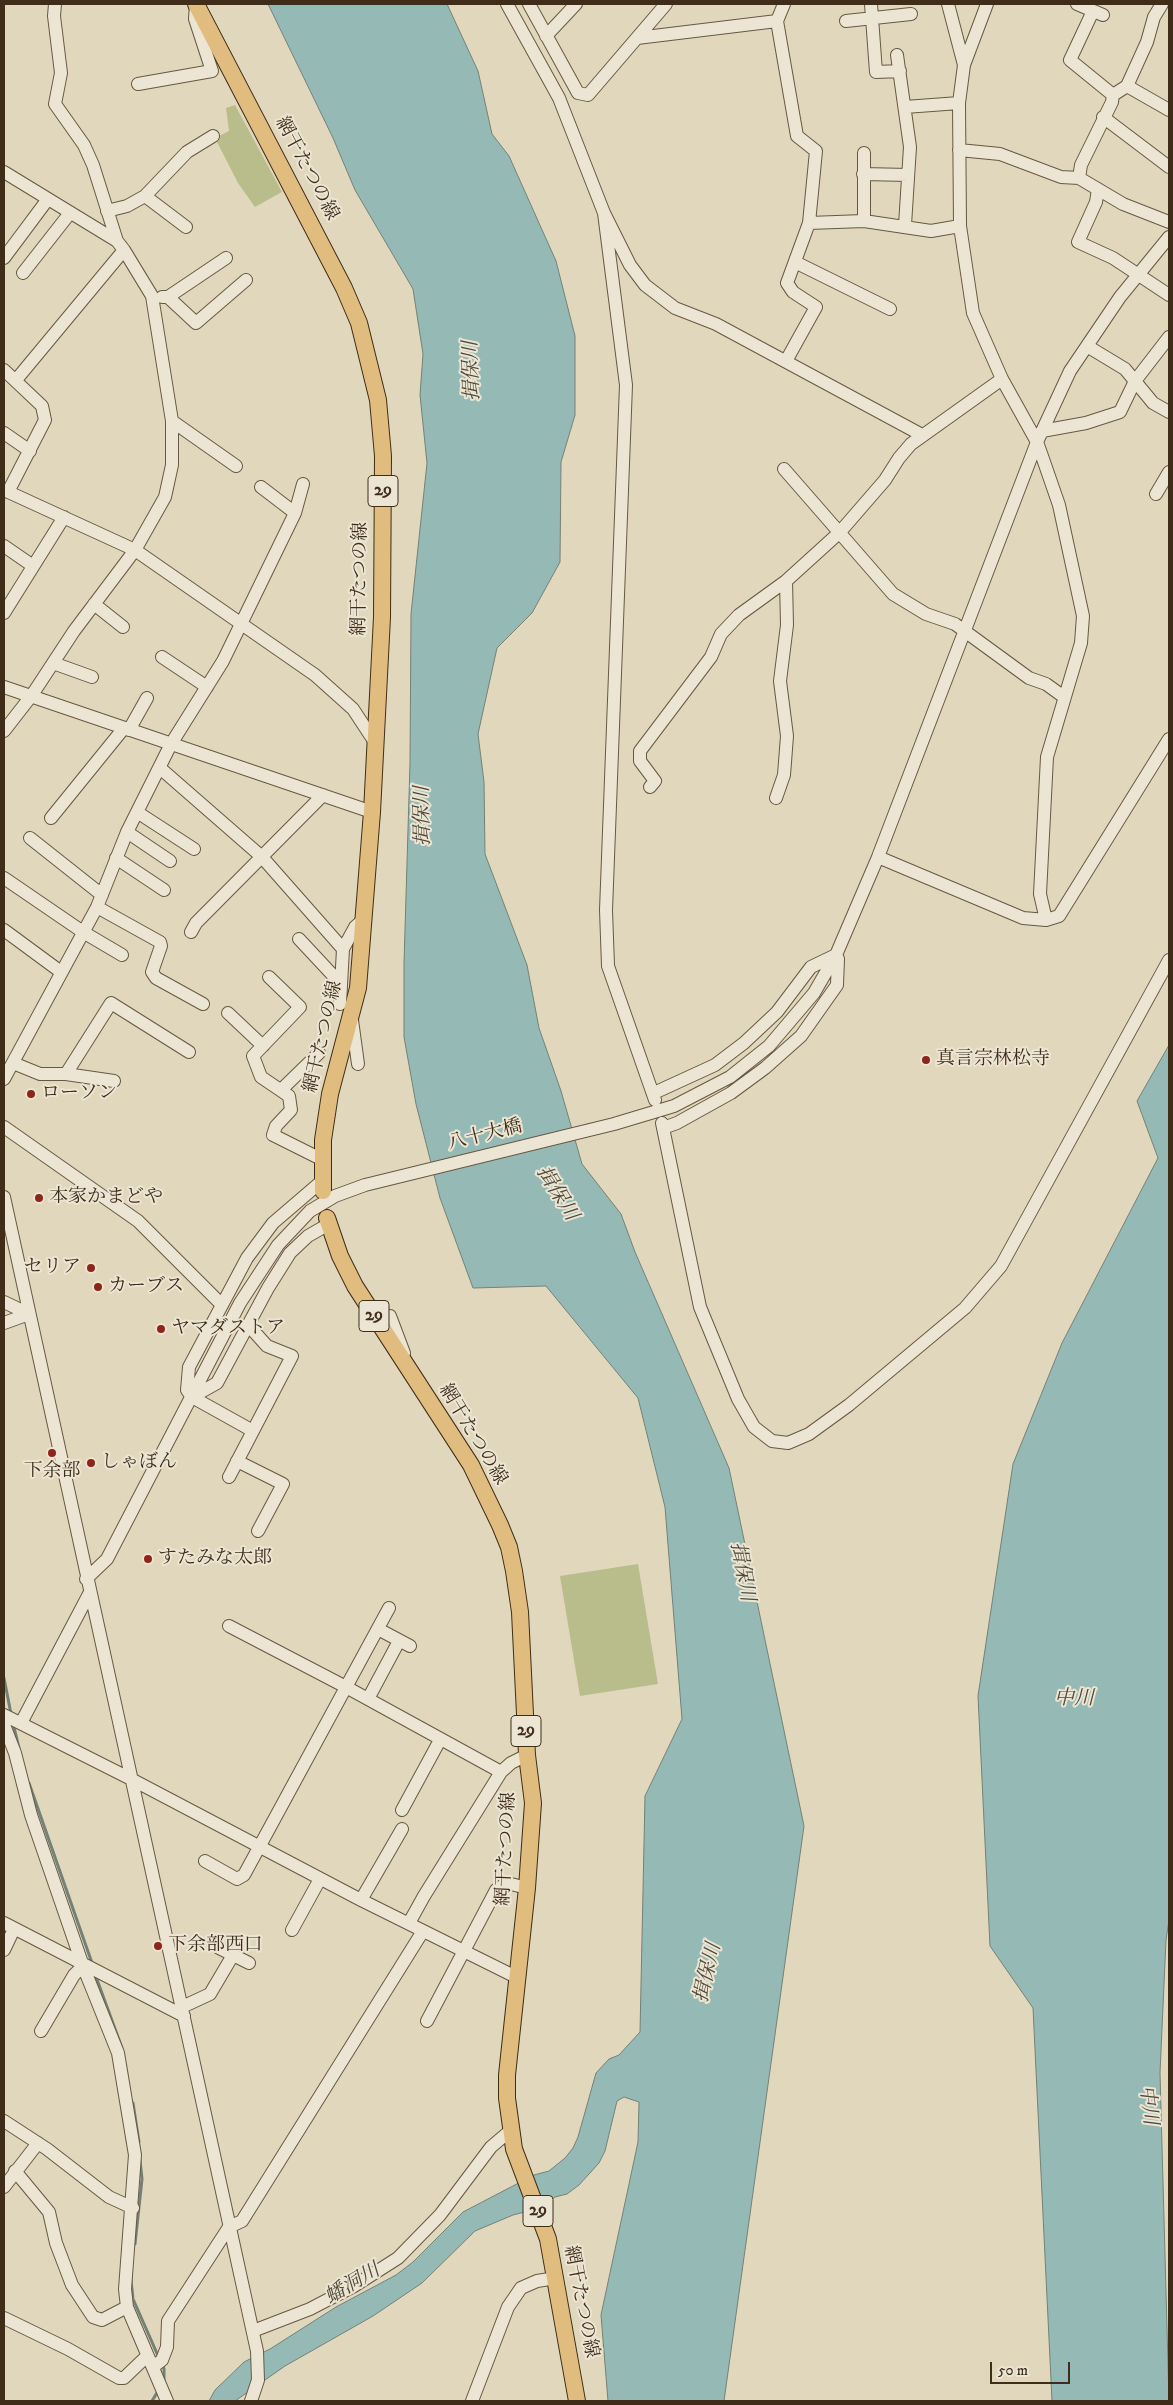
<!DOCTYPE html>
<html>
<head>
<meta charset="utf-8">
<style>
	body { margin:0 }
	#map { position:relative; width:1173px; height:2405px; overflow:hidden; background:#e1d7bc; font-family:"IM FELL DW Pica",serif }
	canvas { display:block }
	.frame { position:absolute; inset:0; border:5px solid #3f2d19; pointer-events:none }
	.scale { position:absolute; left:990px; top:2362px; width:80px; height:22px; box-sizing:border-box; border:2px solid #3f2d19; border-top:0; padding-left:6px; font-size:15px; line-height:18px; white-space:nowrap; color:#3f2d19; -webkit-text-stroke:4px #ece5d3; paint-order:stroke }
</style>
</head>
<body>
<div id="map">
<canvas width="1173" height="2405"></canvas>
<div class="frame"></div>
<div class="scale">50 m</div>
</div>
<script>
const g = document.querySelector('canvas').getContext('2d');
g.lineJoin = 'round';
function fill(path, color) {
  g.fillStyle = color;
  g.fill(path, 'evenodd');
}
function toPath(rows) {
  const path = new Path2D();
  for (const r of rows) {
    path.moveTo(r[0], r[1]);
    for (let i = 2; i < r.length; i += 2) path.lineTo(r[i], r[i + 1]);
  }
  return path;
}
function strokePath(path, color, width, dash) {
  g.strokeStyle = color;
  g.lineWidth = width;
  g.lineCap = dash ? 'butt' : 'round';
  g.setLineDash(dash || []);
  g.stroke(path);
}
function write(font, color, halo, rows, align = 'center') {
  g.font = font + ' "IM FELL DW Pica","Noto Serif JP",serif';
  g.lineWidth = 4;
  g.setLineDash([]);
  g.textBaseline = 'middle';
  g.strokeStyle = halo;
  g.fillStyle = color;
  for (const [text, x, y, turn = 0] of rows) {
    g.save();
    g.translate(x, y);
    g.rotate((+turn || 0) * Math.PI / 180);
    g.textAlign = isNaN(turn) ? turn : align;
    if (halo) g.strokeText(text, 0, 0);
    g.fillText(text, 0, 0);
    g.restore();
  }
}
fill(toPath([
	[235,105,282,192,255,207,238,183,215,138,229,131,226,108],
	[638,1564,658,1684,580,1696,560,1576]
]), '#b9bd8c');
const water = toPath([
	[268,4,447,4,478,71,492,134,509,156,556,261,575,336,575,415,561,462,560,562,532,613,497,648,478,734,484,782,485,854,527,965,539,1028,561,1091,582,1164,621,1214,635,1252,729,1468,804,1826,724,2401,608,2401,601,2315,638,2142,639,2102,624,2097,617,2101,605,2151,599,2163,579,2185,567,2194,555,2197,544,2207,513,2215,475,2231,422,2283,373,2316,285,2366,235,2401,209,2401,215,2390,244,2362,270,2349,336,2307,396,2275,413,2262,463,2212,534,2175,549,2171,565,2158,573,2148,578,2137,596,2073,609,2059,619,2055,640,2032,645,1796,682,1719,665,1507,638,1398,546,1286,473,1288,440,1198,416,1104,404,1037,404,963,410,763,411,614,427,463,420,395,423,354,413,289,355,190,333,138,268,4],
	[1169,1045,1169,1920,1166,1940,1160,2073,1169,2401,1052,2401,1033,2008,990,1946,978,1696,1013,1464,1062,1343,1158,1158,1137,1101,1169,1045]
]);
fill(water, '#95b9b5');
strokePath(water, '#738177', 1);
strokePath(toPath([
	[4,1678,11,1714],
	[13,1723,19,1748],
	[29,1783,92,1963],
	[95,1974,122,2048],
	[133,2103,139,2142],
	[135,2244,142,2179,140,2160],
	[131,2280,133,2299,159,2358],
	[162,2363,164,2369,164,2381],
	[152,2401,158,2391]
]), '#738177', 3);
const minor = toPath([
	[55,4,54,16,61,73,55,104,84,145,93,165,117,241],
	[507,4,559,98,604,213,630,265,645,285,675,308,716,324,922,435],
	[529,4,578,93,588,95,666,4],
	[784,4,777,21,797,136,816,151,809,223,787,283,793,292,816,307,786,361],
	[871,4,876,72,900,71],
	[948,4,964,65],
	[987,4,964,65,959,103,960,226,973,313,1002,379,1037,442,1042,456,1059,505,1083,616,1081,643,1047,757,1040,894,1046,920],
	[1077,4,1103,15],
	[1162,4,1154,17,1147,42,1127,86,1113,95,1112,102,1081,165,1079,178,1123,204,1169,222],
	[1093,11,1070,60,1113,95],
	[846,21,911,14],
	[546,36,576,4],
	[637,38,777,21],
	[897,55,910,147,905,225],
	[138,84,212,71,195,19,196,4],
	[1127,86,1169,110],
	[905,107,959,103],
	[1103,117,1169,167],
	[959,150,1000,154,1061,177,1079,178],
	[4,172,117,241,124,250,152,296,172,421,172,465,165,497,135,550,74,631,32,695,4,731],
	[863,174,908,175],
	[1098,189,1096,202,1078,242,1113,258,1169,295],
	[145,196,186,227],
	[107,211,127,206,145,196,187,152,213,136],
	[604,213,626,385,606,910,608,966,655,1100],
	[864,221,864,153],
	[809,223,864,221,931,231,960,226],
	[4,258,48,199],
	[795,262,890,309],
	[23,273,70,213],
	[162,297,168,297,226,258],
	[168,297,196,323,246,280],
	[1087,346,1125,369,1153,403,1169,412],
	[4,370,42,406,45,420,8,492],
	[16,380,124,250],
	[172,421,236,466],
	[1042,431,1086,423,1120,412,1135,381,1169,337],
	[4,433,30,451],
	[784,469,893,594,926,614,955,624,1029,678,1046,684,1064,697],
	[261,487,295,513],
	[4,490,135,550,315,675,353,709,376,744],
	[1156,494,1169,472],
	[4,546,33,566],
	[94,604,123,627],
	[4,613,64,517],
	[162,657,207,687],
	[53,663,92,677],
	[4,687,372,812],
	[129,730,147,698],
	[160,768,262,857,343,949],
	[650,787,655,781,640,761,640,751,711,657,721,634,739,615,786,581,840,532,885,480,899,458,911,444,1002,379],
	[776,798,784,775,787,736,780,681,787,625,786,581],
	[137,812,194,849],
	[51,818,124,728],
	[127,832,170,861],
	[30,838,102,895],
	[878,857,1023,918,1046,920,1059,916,1169,739],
	[116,858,164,890],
	[4,878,83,932,122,955],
	[97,907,160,942,161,946,152,972,156,978,203,1004],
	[4,930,61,972],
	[191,932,196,923,323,795],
	[299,939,341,984],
	[269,977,300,1007,253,1056,261,1077,289,1096,291,1110,276,1126,273,1135,323,1160],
	[340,1004,343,949,355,927,364,919],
	[228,1013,263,1046],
	[352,1020,358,1064],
	[13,1063,40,1074,66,1074,114,1081],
	[66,1074,111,1003,189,1052],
	[4,1079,97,907,127,832,171,744,223,661,295,513,303,484],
	[281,1090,319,1053],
	[654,1093,715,1065,744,1043,777,1012,811,967,836,955,838,959,837,985,801,1036,765,1068,731,1093,677,1123,663,1128],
	[662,1123,700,1307,738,1399,754,1427,772,1441,788,1443,809,1434,849,1405,965,1308,1001,1266,1169,960],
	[4,1127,138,1221,222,1305],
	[4,1197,257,2351,258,2380,251,2401],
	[4,1302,29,1314],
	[390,1316,404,1353],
	[4,1323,29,1314],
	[192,1397,217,1383,268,1288,290,1253,308,1236,329,1224],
	[253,1431,192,1397,187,1390,189,1367,247,1258,273,1223,322,1181],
	[237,1461,283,1484,258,1531],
	[229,1477,292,1356,267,1346,249,1326],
	[86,1579,107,1559,240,1303,278,1245,310,1211,335,1196,365,1185,614,1124,674,1106,730,1077,769,1046,814,993,836,955,878,857,1037,442,1070,371,1120,297,1169,237],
	[229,1626,346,1687,501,1772],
	[378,1629,410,1646],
	[368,1699,399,1641],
	[4,1715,131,1779,361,1900,518,1978],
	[21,1723,89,1594],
	[4,1725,15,1753,31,1815,83,1966,118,2053,135,2155,125,2289,127,2307,167,2401],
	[402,1810,440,1740],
	[205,1861,237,1879,244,1875,389,1608],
	[361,1900,402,1829],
	[4,1923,184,2016],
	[409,1923,424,1896,501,1772,511,1763,527,1755],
	[292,1930,320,1879],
	[219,1948,249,1963],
	[4,1950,14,1929],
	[182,2007,210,1994,233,1955],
	[427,2021,496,1890,507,1883,527,1888],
	[41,2031,74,1975,83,1966],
	[4,2121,47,2149,109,2197,133,2208],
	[15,2171,49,2212,56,2243,72,2285,93,2317,102,2320,127,2307],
	[4,2187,38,2143],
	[4,2318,68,2349,119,2378,124,2378,147,2356],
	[253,2331,310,2309,354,2286,398,2258,440,2215,491,2147,511,2130],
	[153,2367,162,2360,167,2347,168,2321,229,2227,242,2221,423,1931],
	[472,2401,508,2307,521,2288,537,2281,556,2278]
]);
const major = toPath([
	[196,4,344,288,359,323,378,400,383,456,382,617,372,812,358,988,330,1094,323,1140,323,1191],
	[327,1218,340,1256,355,1286,471,1465,500,1525,509,1547,514,1571,520,1612,527,1755,533,1803,527,1888,507,2075,507,2098,514,2149,548,2239,577,2401]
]);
strokePath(minor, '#685842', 14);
strokePath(major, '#3f2d19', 18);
strokePath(minor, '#ece5d3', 12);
strokePath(major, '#e0bc7e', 16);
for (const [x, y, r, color] of [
	[926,1060,5,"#8f2418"],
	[31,1094,5,"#8f2418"],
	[39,1198,5,"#8f2418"],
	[91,1268,5,"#8f2418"],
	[98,1287,5,"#8f2418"],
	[161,1329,5,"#8f2418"],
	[52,1453,5,"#8f2418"],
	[91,1463,5,"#8f2418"],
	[148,1559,5,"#8f2418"],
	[158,1946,5,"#8f2418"]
]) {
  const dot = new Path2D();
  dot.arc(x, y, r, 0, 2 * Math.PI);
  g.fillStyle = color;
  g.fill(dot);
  strokePath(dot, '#ece5d3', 2);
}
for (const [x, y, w] of [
	[383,491,30],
	[374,1316,30],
	[526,1731,30],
	[538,2211,30]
]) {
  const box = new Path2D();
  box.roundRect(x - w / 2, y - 15.5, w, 31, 4);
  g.fillStyle = '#ece5d3';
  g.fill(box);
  strokePath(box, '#3f2d19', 1);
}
write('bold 18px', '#3f2d19', null, [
	["29",383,491],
	["29",374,1316],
	["29",526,1731],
	["29",538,2211]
]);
write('19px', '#3f2d19', '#ece5d3', [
	["網干たつの線",306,169,62],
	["網干たつの線",361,579,-89],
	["網干たつの線",324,1037,-77],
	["八十大橋",485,1136,-14],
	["網干たつの線",472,1435,59],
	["網干たつの線",507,1849,-87],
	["網干たつの線",580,2302,79]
]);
write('19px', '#3f2d19', '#ece5d3', [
	["真言宗林松寺",936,1060],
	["ローソン",41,1094],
	["本家かまどや",49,1198],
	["セリア",81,1268,"right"],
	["カーブス",108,1287],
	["ヤマダストア",171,1329],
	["しゃぼん",101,1463],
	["下余部",52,1472,"center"],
	["すたみな太郎",158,1559],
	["下余部西口",168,1946]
], 'left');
write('italic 20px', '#504938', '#ece5d3', [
	["揖保川",473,371,-92],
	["揖保川",424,816,-91],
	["揖保川",556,1194,58],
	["揖保川",741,1572,79],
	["中川",1074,1700],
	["揖保川",709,1973,-77],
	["中川",1147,2105,83],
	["蟠洞川",353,2285,-31]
]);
</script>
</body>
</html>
